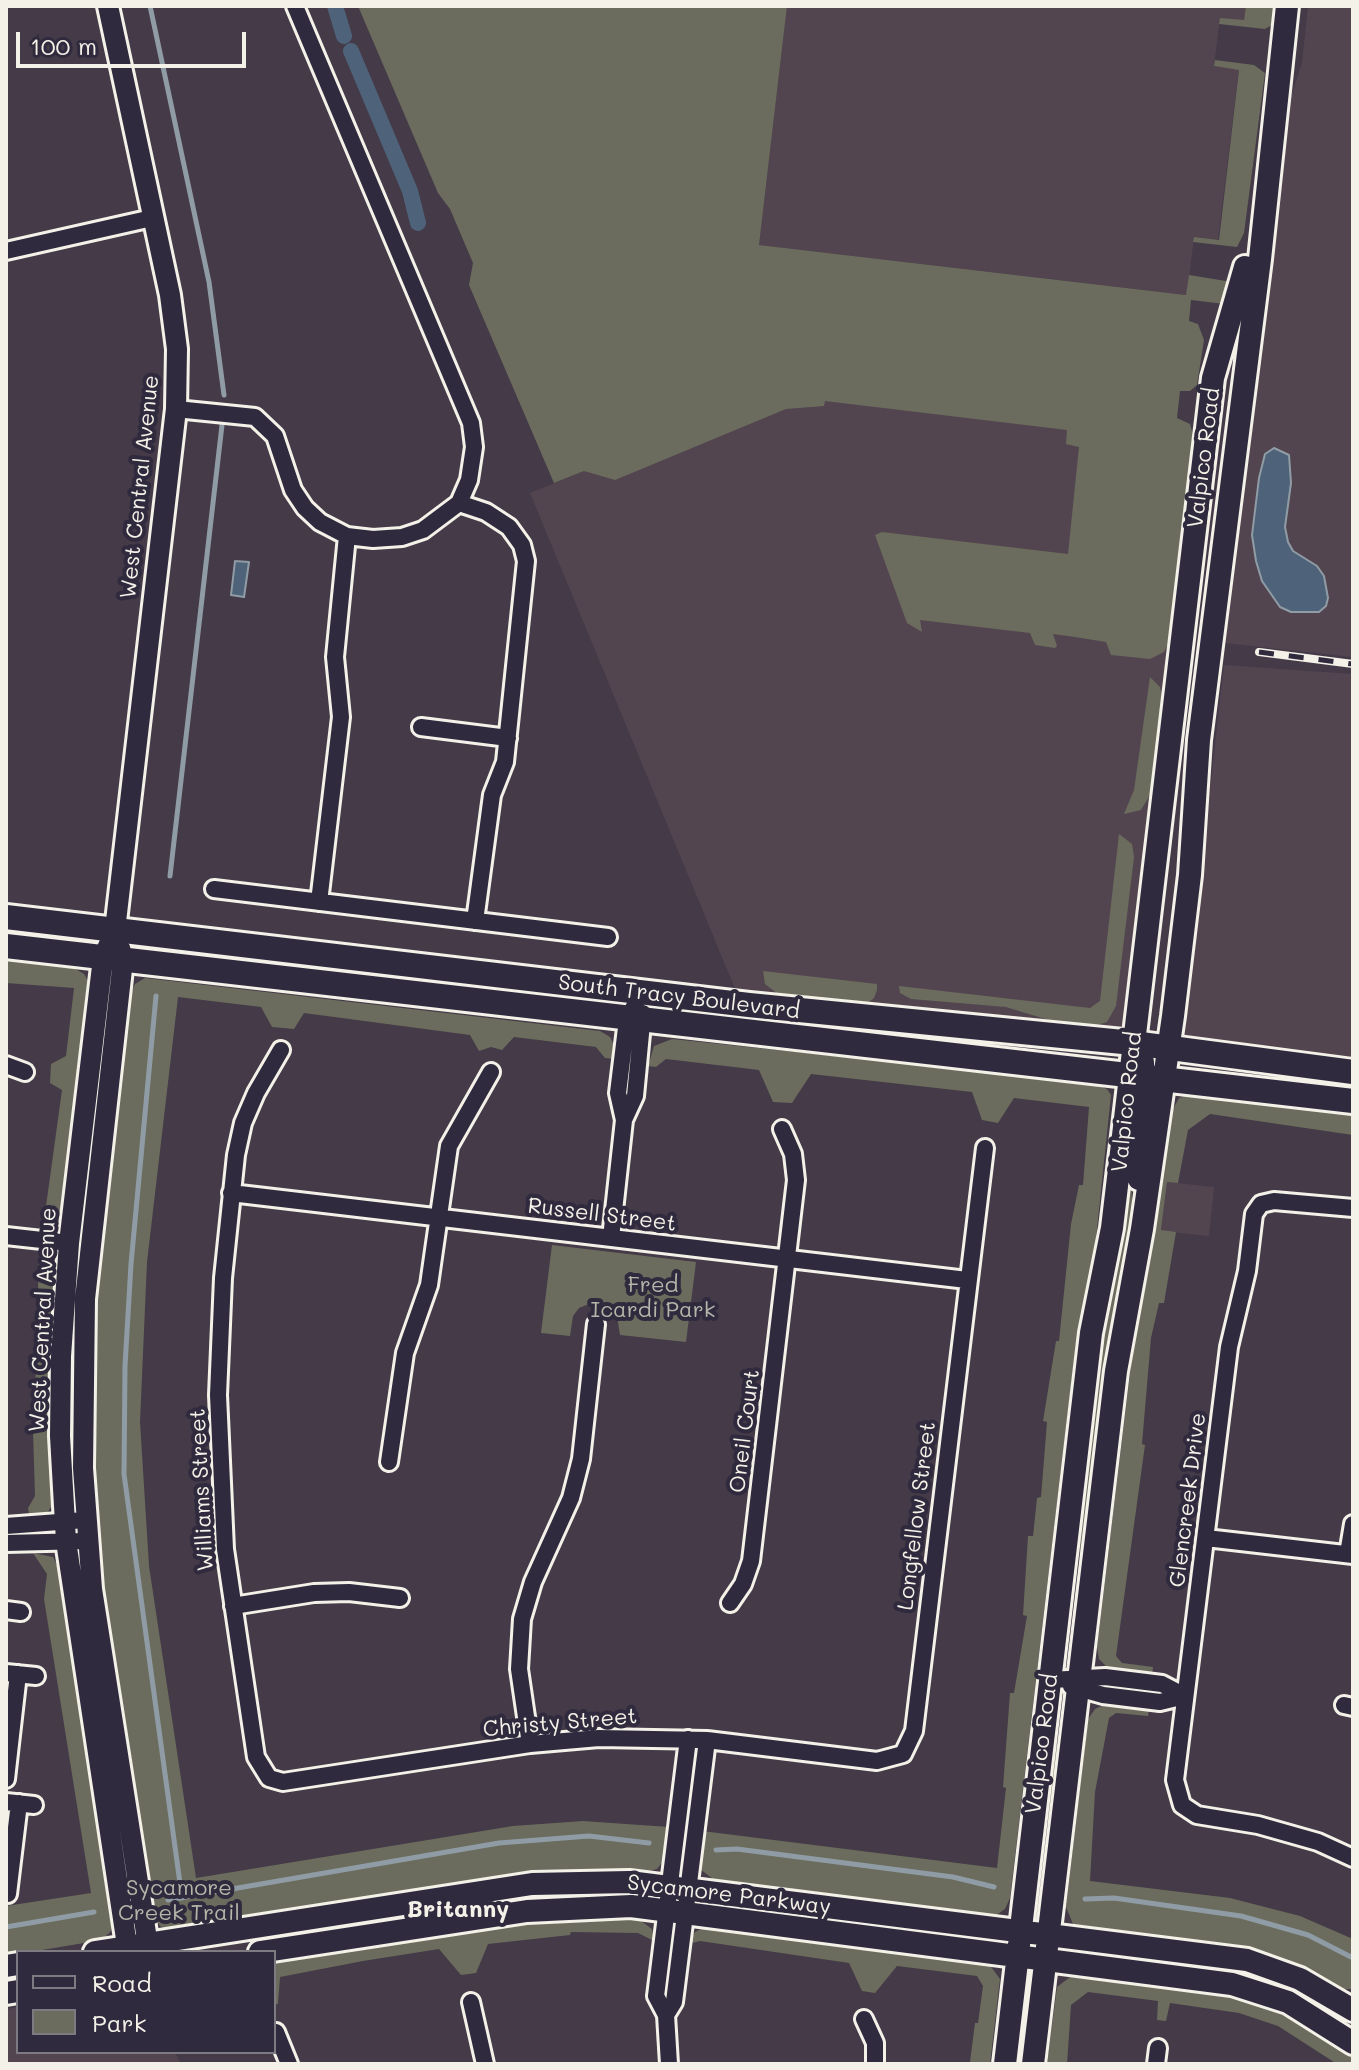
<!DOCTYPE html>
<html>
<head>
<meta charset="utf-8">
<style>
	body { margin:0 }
	#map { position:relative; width:1359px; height:2070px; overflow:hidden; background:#443a48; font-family:Mali,sans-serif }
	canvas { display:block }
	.frame { position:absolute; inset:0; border:8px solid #f4f1e8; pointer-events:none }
	.legend { position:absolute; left:16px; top:1950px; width:260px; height:104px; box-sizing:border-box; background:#2f2a3d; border:2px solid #7e7a81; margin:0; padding:10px 14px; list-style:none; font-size:24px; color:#f4f1e8 }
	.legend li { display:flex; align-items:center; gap:16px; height:40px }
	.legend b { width:40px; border:2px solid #7e7a81 }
	.scale { position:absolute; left:16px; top:32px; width:230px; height:36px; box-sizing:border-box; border:4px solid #f4f1e8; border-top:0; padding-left:10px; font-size:24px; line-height:28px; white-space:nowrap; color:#f4f1e8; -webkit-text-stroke:6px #2f2a3d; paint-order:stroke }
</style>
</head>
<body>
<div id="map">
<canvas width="1359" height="2070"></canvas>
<div class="frame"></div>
<ul class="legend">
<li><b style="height:10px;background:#2f2a3d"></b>Road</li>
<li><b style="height:22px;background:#6b6c5d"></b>Park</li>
</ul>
<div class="scale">100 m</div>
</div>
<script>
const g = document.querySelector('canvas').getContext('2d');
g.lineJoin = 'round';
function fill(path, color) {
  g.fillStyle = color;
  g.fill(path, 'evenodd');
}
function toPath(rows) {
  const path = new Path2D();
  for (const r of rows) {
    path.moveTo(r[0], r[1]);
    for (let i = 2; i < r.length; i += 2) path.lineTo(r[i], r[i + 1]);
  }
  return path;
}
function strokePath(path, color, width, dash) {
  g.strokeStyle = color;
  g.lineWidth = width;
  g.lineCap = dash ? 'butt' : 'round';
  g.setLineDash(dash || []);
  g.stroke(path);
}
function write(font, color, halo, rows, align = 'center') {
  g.font = font + ' Mali,sans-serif';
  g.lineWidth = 8;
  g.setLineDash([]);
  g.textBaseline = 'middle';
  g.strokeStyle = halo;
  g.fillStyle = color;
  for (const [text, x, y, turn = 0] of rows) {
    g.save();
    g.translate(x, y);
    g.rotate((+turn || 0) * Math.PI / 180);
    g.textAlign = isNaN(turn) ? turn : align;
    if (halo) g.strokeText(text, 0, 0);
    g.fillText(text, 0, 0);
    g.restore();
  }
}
fill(toPath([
	[787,6,1246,6,1244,21,1220,18,1214,66,1239,69,1218,240,1194,237,1187,295,759,245],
	[1308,6,1353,6,1353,657,1224,643,1287,109,1302,63],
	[780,392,1199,444,1127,1038,736,991,530,493],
	[1224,665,1353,674,1353,1064,1182,1041],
	[1167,1182,1214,1187,1209,1236,1161,1231],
	[18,2007,18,2052,175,2052,181,2064,6,2064,6,2009]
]), '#524550');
fill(toPath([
	[358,6,787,6,759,245,1186,295,1189,275,1232,282,1225,304,1191,300,1189,321,1198,324,1204,340,1197,385,1190,391,1180,391,1177,418,1190,424,1193,435,1168,644,1164,652,1150,659,1111,655,1106,642,1075,637,1053,634,1057,646,1055,648,1035,645,1030,633,920,620,922,632,907,623,875,535,882,532,1068,554,1079,447,1066,444,1067,430,825,401,824,406,786,409,615,480,584,471,554,483,469,285,473,263,450,209,438,193],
	[1246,6,1276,6,1272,25,1265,29,1219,24,1220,18,1244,20],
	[1215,60,1254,65,1265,73,1244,233,1237,247,1193,242,1194,237,1219,240,1239,70,1214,66],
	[1150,677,1160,687,1162,696,1150,795,1141,810,1124,814,1134,790],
	[1119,834,1132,844,1134,857,1116,1006,1107,1022,1094,1026,1052,1021,1006,1007,911,999,900,993,899,986,1090,1008,1100,1001],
	[6,960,74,968,84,974,90,984,63,1215,48,1227,43,1228,62,1090,50,1083,51,1064,66,1056,74,988,6,983],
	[763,971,877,984,877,990,874,998,866,1004,778,994,765,984],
	[145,978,600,1031,610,1037,615,1047,615,1059,605,1058,596,1047,514,1037,502,1050,491,1047,479,1051,470,1035,304,1013,294,1029,272,1027,261,1007,178,997,147,1262,140,1422,149,1566,196,1878,513,1826,583,1821,669,1827,665,1859,657,1869,642,1873,592,1871,526,1874,174,1929,161,1927,154,1918,103,1594,92,1455,92,1364,103,1215,129,996,135,984],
	[672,1039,1093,1083,1107,1089,1111,1095,1095,1248,1076,1343,1010,1898,1005,1909,995,1916,717,1882,700,1869,702,1831,997,1868,1006,1788,1003,1787,1010,1693,1014,1693,1027,1616,1023,1615,1028,1536,1033,1536,1037,1498,1041,1497,1047,1422,1043,1421,1056,1341,1059,1341,1071,1224,1079,1185,1083,1185,1089,1107,1014,1098,998,1123,982,1120,972,1092,811,1074,792,1103,773,1102,759,1070,666,1059,656,1067,648,1066,654,1046],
	[1191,1094,1353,1114,1353,1135,1210,1114,1188,1130,1178,1183,1167,1182,1161,1230,1176,1232,1164,1303,1159,1303,1151,1338,1142,1444,1145,1445,1116,1656,1122,1663,1153,1667,1152,1675,1109,1669,1099,1659,1097,1647,1135,1332,1150,1262,1172,1111,1179,1098],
	[1127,1178,1131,1178,1133,1220,1112,1331,1083,1570,1080,1569,1079,1522,1101,1331],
	[552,1245,696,1262,686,1342,620,1335,616,1309,599,1300,579,1308,573,1316,570,1336,541,1333],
	[39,1253,49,1257,57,1271,54,1502,46,1515,30,1519,28,1508,35,1496,32,1398,35,1398],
	[33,1553,53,1557,60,1571,113,1921,111,1931,102,1940,6,1956,6,1906,91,1893,44,1599,47,1574],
	[1104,1705,1149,1709,1148,1716,1116,1713,1109,1718,1095,1792,1090,1881,1230,1898,1300,1916,1353,1939,1353,1989,1342,1989,1308,1972,1252,1952,1083,1929,1073,1924,1066,1907,1088,1719,1095,1709],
	[1053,1744,1062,1746,1051,1843,1046,1804],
	[637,1918,652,1929,654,1941,638,1933,571,1932,570,1935,488,1944,476,1973,461,1975,439,1949,363,1961,280,1977,278,2004,274,2004,274,1960,524,1921],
	[705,1927,989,1964,1000,1979,990,2064,966,2064,970,2062,975,2023,978,2023,983,1986,977,1976,897,1966,875,1993,862,1991,849,1963,700,1941,688,1944,695,1932],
	[1074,1974,1228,1993,1288,2012,1339,2045,1353,2055,1353,2064,1337,2064,1278,2026,1239,2013,1170,2003,1166,2021,1157,2020,1158,2001,1088,1992,1071,2005,1067,2064,1047,2064,1057,1987]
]), '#6b6c5d');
const water = toPath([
	[1274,448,1289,455,1291,483,1285,527,1288,542,1293,551,1317,566,1324,576,1328,598,1326,606,1319,612,1291,612,1280,607,1262,581,1256,561,1252,535,1259,478,1265,454,1274,448],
	[235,561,249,562,244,597,231,595,235,561]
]);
fill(water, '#4e6379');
strokePath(water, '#909ca5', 2);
strokePath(toPath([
	[150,6,209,282,224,395],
	[170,876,222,425],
	[156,996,131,1264,125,1366,124,1474,182,1898],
	[716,1850,737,1849,953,1877,994,1887],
	[1085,1899,1114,1898,1241,1916,1308,1935,1353,1958],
	[168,1900,499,1843,589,1836,649,1843],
	[6,1927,94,1912]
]), '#909ca5', 5);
strokePath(toPath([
	[335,6,344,36],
	[351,51,410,191,418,223]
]), '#4e6379', 16);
const minor = toPath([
	[6,251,152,218],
	[176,409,255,417,275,436,293,490,305,508,320,522,347,536,373,539,402,537,423,530,459,503,469,480,474,447,471,423,295,6],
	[459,503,486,512,509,527,522,545,526,561,505,762,492,795,475,921],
	[421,727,508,738],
	[214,889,608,937],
	[319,902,341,717,335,657,347,536],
	[281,1050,256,1093,243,1123,236,1155,223,1278,218,1395,225,1549,256,1757,269,1778,283,1782,530,1744,599,1738,707,1740,877,1761,903,1754,914,1731,985,1148],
	[6,1065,25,1072],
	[624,1120,635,1096,643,1013],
	[231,1193,967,1280],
	[1353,1208,1274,1201,1261,1204,1254,1214,1247,1271,1229,1347,1175,1780,1182,1805,1197,1815,1258,1825,1318,1842,1353,1858],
	[6,1236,69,1243],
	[611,1238,624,1120,618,1093,627,1020,641,993],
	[389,1462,405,1353,429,1285,449,1146,491,1072],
	[6,1526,85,1520],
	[1206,1538,1353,1555],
	[6,1543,86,1541],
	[1348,1554,1353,1524],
	[730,1603,743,1584,751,1561,796,1180,793,1154,782,1129],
	[233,1606,314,1593,349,1592,400,1598],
	[6,1610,21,1612],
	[6,1673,36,1676],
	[1050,1680,1105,1677,1162,1684,1185,1696],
	[1071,1686,1103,1695,1160,1702,1185,1696],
	[1344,1705,1353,1707],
	[530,1744,519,1669,522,1619,533,1582,571,1498,581,1459,596,1324],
	[6,1779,18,1674],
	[6,1802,34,1805],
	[8,1894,19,1803],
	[471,2002,485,2064],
	[666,2015,674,2002,707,1740],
	[864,2019,875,2043,875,2064],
	[276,2032,289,2064],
	[669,2064,666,2015,656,1996,688,1739],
	[1156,2064,1158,2048]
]);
const tertiary = toPath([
	[108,6,170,295,177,349,176,409,115,930,103,958,69,1243,61,1356,60,1436,66,1541,128,1952],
	[120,948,123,960,85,1299,83,1468,92,1589,149,1952]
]);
const secondary = toPath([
	[1139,1179,1136,1162,1144,1095,1143,1062],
	[95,1952,532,1884,629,1882,1247,1960,1300,1979,1353,2010],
	[260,1952,527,1911,631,1906,1232,1984,1288,2002,1353,2043],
	[6,1966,18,1964],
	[6,1993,18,1991],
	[1005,2064,1091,1333,1112,1228,1213,378,1245,267],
	[1033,2064,1116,1371,1142,1229,1173,1016,1190,875,1199,740,1260,259,1287,6]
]);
const primary = toPath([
	[6,917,749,1005,1133,1043,1353,1072],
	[6,946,1353,1101]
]);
strokePath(minor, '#f4f1e8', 22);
strokePath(tertiary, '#f4f1e8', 26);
strokePath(secondary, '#f4f1e8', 28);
strokePath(primary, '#f4f1e8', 30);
strokePath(minor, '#2f2a3d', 16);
strokePath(tertiary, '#2f2a3d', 20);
strokePath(secondary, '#2f2a3d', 22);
strokePath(primary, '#2f2a3d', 24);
const rail = toPath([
	[1259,652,1353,664]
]);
strokePath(rail, '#f4f1e8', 8);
strokePath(rail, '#2f2a3d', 5, [15]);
write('22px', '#f4f1e8', '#2f2a3d', [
	["Valpico Road",1204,458,-83],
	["West Central Avenue",140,487,-84],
	["South Tracy Boulevard",679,997,7],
	["Valpico Road",1127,1102,-84],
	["Russell Street",602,1215,7],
	["West Central Avenue",43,1320,-87],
	["Oneil Court",745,1431,-83],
	["Williams Street",202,1490,-93],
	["Glencreek Drive",1188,1500,-83],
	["Longfellow Street",917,1516,-83],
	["Christy Street",560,1723,-5],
	["Valpico Road",1042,1744,-83],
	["Sycamore Parkway",729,1895,7]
]);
write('22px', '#b6b5a9', '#2f2a3d', [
	["Fred",653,1285],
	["Icardi Park",653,1310],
	["Sycamore",179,1888],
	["Creek Trail",179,1913]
]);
write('bold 24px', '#f4f1e8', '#2f2a3d', [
	["Britanny",458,1910]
]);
</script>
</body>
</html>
